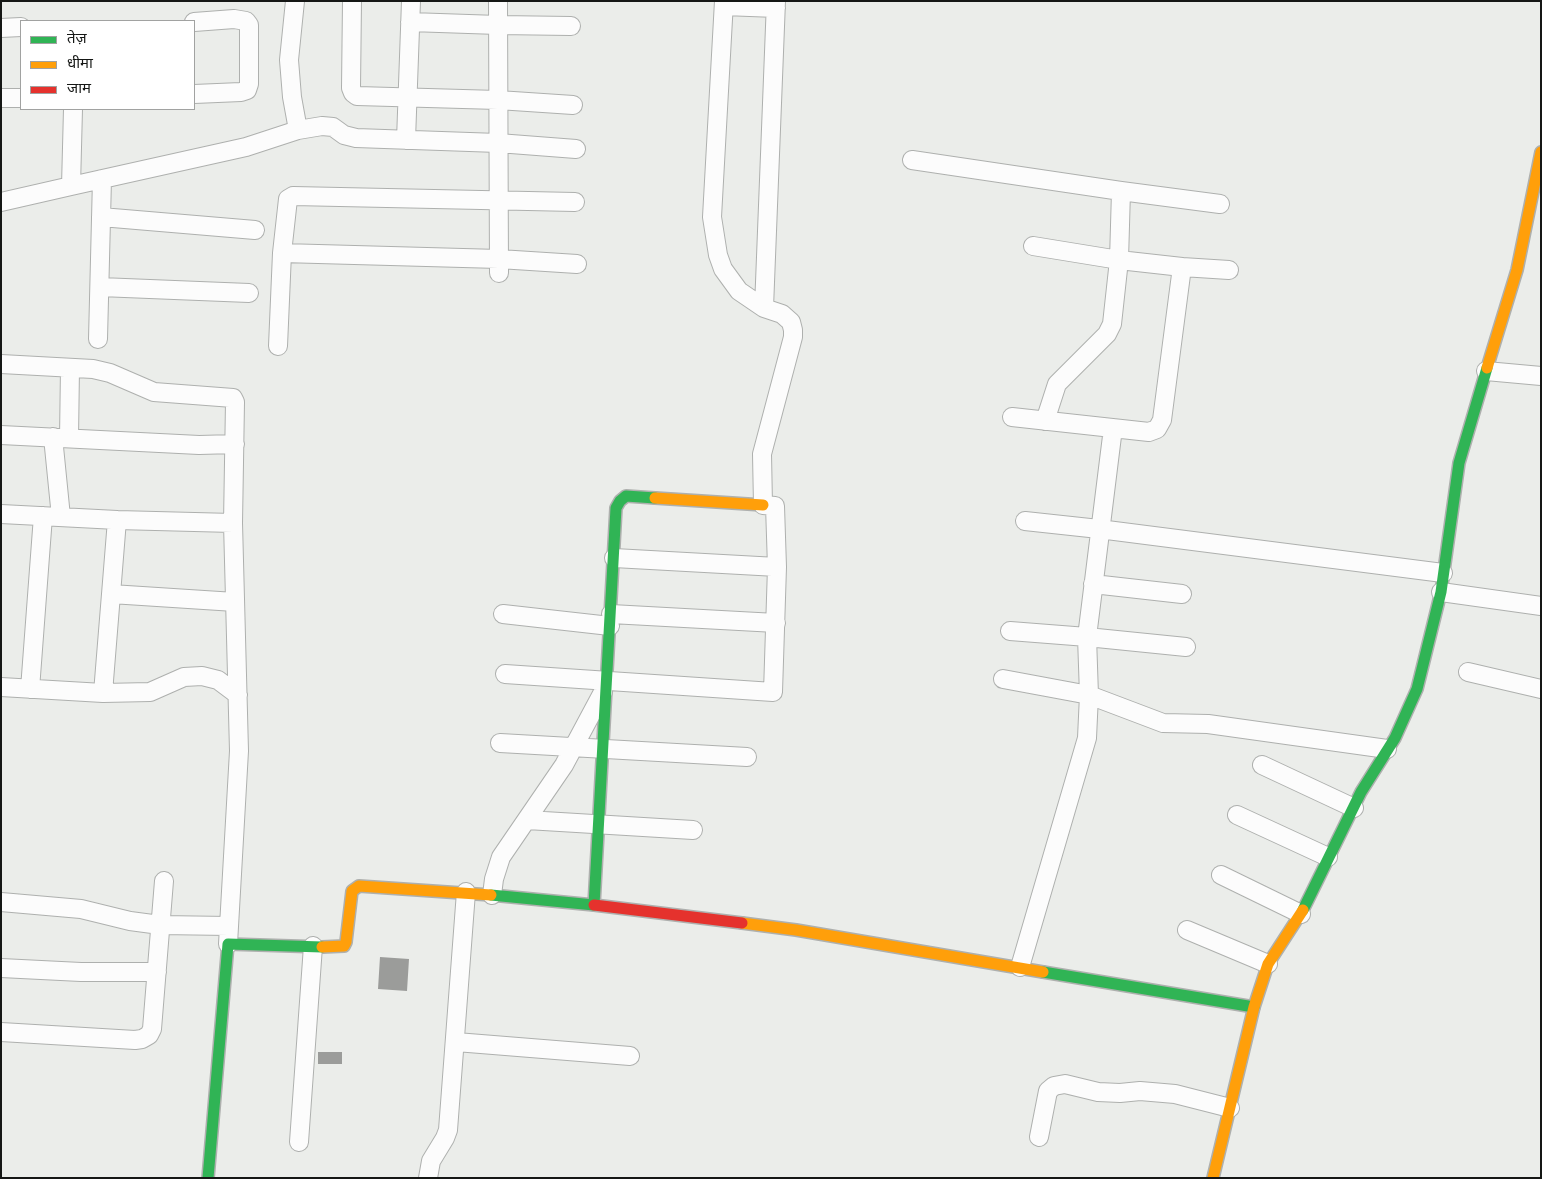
<!DOCTYPE html>
<html>
<head>
<meta charset="utf-8">
<style>
	body { margin:0 }
	#map { position:relative; width:1542px; height:1179px; overflow:hidden; background:#ebedea; font-family:Overpass,"Noto Sans Devanagari",sans-serif }
	canvas { display:block }
	.frame { position:absolute; inset:0; border:2px solid #151715; pointer-events:none }
	.legend { position:absolute; left:20px; top:20px; width:175px; height:90px; box-sizing:border-box; background:#fff; border:1px solid #a1a2a1; margin:0; padding:6px 9px; list-style:none; font-size:15px; color:#151715 }
	.legend li { display:flex; align-items:center; gap:10px; height:25px }
	.legend b { width:25px; border:1px solid #a1a2a1 }
</style>
</head>
<body>
<div id="map">
<canvas width="1542" height="1179"></canvas>
<div class="frame"></div>
<ul class="legend">
<li><b style="height:6px;background:#30b455"></b>तेज़</li>
<li><b style="height:6px;background:#ff9f0a"></b>धीमा</li>
<li><b style="height:6px;background:#e5322d"></b>जाम</li>
</ul>
</div>
<script>
const g = document.querySelector('canvas').getContext('2d');
g.lineJoin = 'round';
function fill(path, color) {
  g.fillStyle = color;
  g.fill(path, 'evenodd');
}
function toPath(rows) {
  const path = new Path2D();
  for (const r of rows) {
    path.moveTo(r[0], r[1]);
    for (let i = 2; i < r.length; i += 2) path.lineTo(r[i], r[i + 1]);
  }
  return path;
}
function strokePath(path, color, width, dash) {
  g.strokeStyle = color;
  g.lineWidth = width;
  g.lineCap = dash ? 'butt' : 'round';
  g.setLineDash(dash || []);
  g.stroke(path);
}
fill(toPath([
	[380,957,409,959,407,991,378,989],
	[318,1052,342,1052,342,1064,318,1064]
]), '#9b9c9a');
const street = toPath([
	[295,1,289,60,292,97,298,130],
	[352,1,351,88,353,93,357,96,498,100,573,105],
	[498,1,499,273],
	[724,6,776,8],
	[194,22,234,19,246,21,249,25,249,84,247,90,241,92,194,94],
	[410,22,498,25,571,26],
	[1,28,21,27],
	[1,98,21,98],
	[406,140,411,1],
	[912,160,1121,191,1220,204],
	[71,186,246,147,298,130,322,126,333,127,344,135,356,138,498,143,576,149],
	[1,202,71,186,73,109],
	[101,217,255,230],
	[1033,246,1119,260,1182,267,1229,270],
	[282,253,499,259,577,264],
	[100,287,249,293],
	[764,308,776,1],
	[98,339,102,179],
	[278,346,282,253,288,199,293,196,575,202],
	[1,364,93,369,110,373,154,392,233,398,235,402,233,523],
	[1486,371,1541,376],
	[1012,417,1149,432,1157,429,1162,420,1182,267],
	[1045,421,1057,384,1107,334,1112,324,1119,260,1121,191],
	[1,435,199,445,235,444],
	[53,437,61,517],
	[69,438,70,368],
	[1,514,117,520,233,523,239,751,228,944],
	[1025,521,1099,529,1443,573],
	[614,558,777,567],
	[1093,584,1182,594],
	[1441,592,1541,606],
	[111,594,235,602],
	[503,614,610,626],
	[611,614,776,623],
	[1010,631,1087,637,1186,647],
	[1468,672,1541,689],
	[505,674,773,692,777,567,775,506,763,505,762,454,793,337,793,330,791,322,782,314,764,308,739,291,723,269,718,255,712,217,724,1],
	[1003,679,1089,695,1163,723,1208,724,1387,749],
	[1,687,103,693,150,692,184,677,202,676,218,680,238,695],
	[30,689,43,516],
	[103,693,117,520],
	[500,743,747,757],
	[1262,765,1354,808],
	[1237,815,1328,857],
	[527,820,693,830],
	[1221,875,1301,914],
	[492,895,494,879,501,857,564,765,603,692],
	[1,902,81,909,130,921,160,925,229,926],
	[1187,930,1268,964],
	[1020,967,1087,738,1089,695,1087,637,1113,428],
	[1,968,81,972,157,972],
	[1,1032,135,1040,142,1039,149,1035,152,1029,164,881],
	[456,1042,630,1056],
	[1039,1137,1048,1091,1054,1086,1065,1084,1098,1092,1120,1093,1140,1091,1175,1094,1230,1108],
	[299,1142,313,946],
	[428,1178,431,1161,445,1138,448,1130,466,892]
]);
const fast = toPath([
	[491,895,594,905,616,508,620,501,626,496,655,498],
	[1303,910,1361,792,1395,738,1417,689,1441,592,1459,463,1487,368],
	[1043,972,1254,1007],
	[208,1178,228,944,322,947]
]);
const slow = toPath([
	[1487,368,1517,270,1541,152],
	[655,498,763,505],
	[742,923,796,930,1043,972],
	[322,947,344,946,346,942,352,891,359,886,491,895],
	[1213,1178,1254,1007,1268,964,1303,910]
]);
const jam = toPath([
	[594,905,742,923]
]);
strokePath(street, '#aeb0ae', 20);
strokePath(fast, '#aeb0ae', 14);
strokePath(slow, '#aeb0ae', 14);
strokePath(jam, '#aeb0ae', 14);
strokePath(street, '#fcfcfc', 18);
strokePath(fast, '#30b455', 11);
strokePath(slow, '#ff9f0a', 11);
strokePath(jam, '#e5322d', 11);
</script>
</body>
</html>
